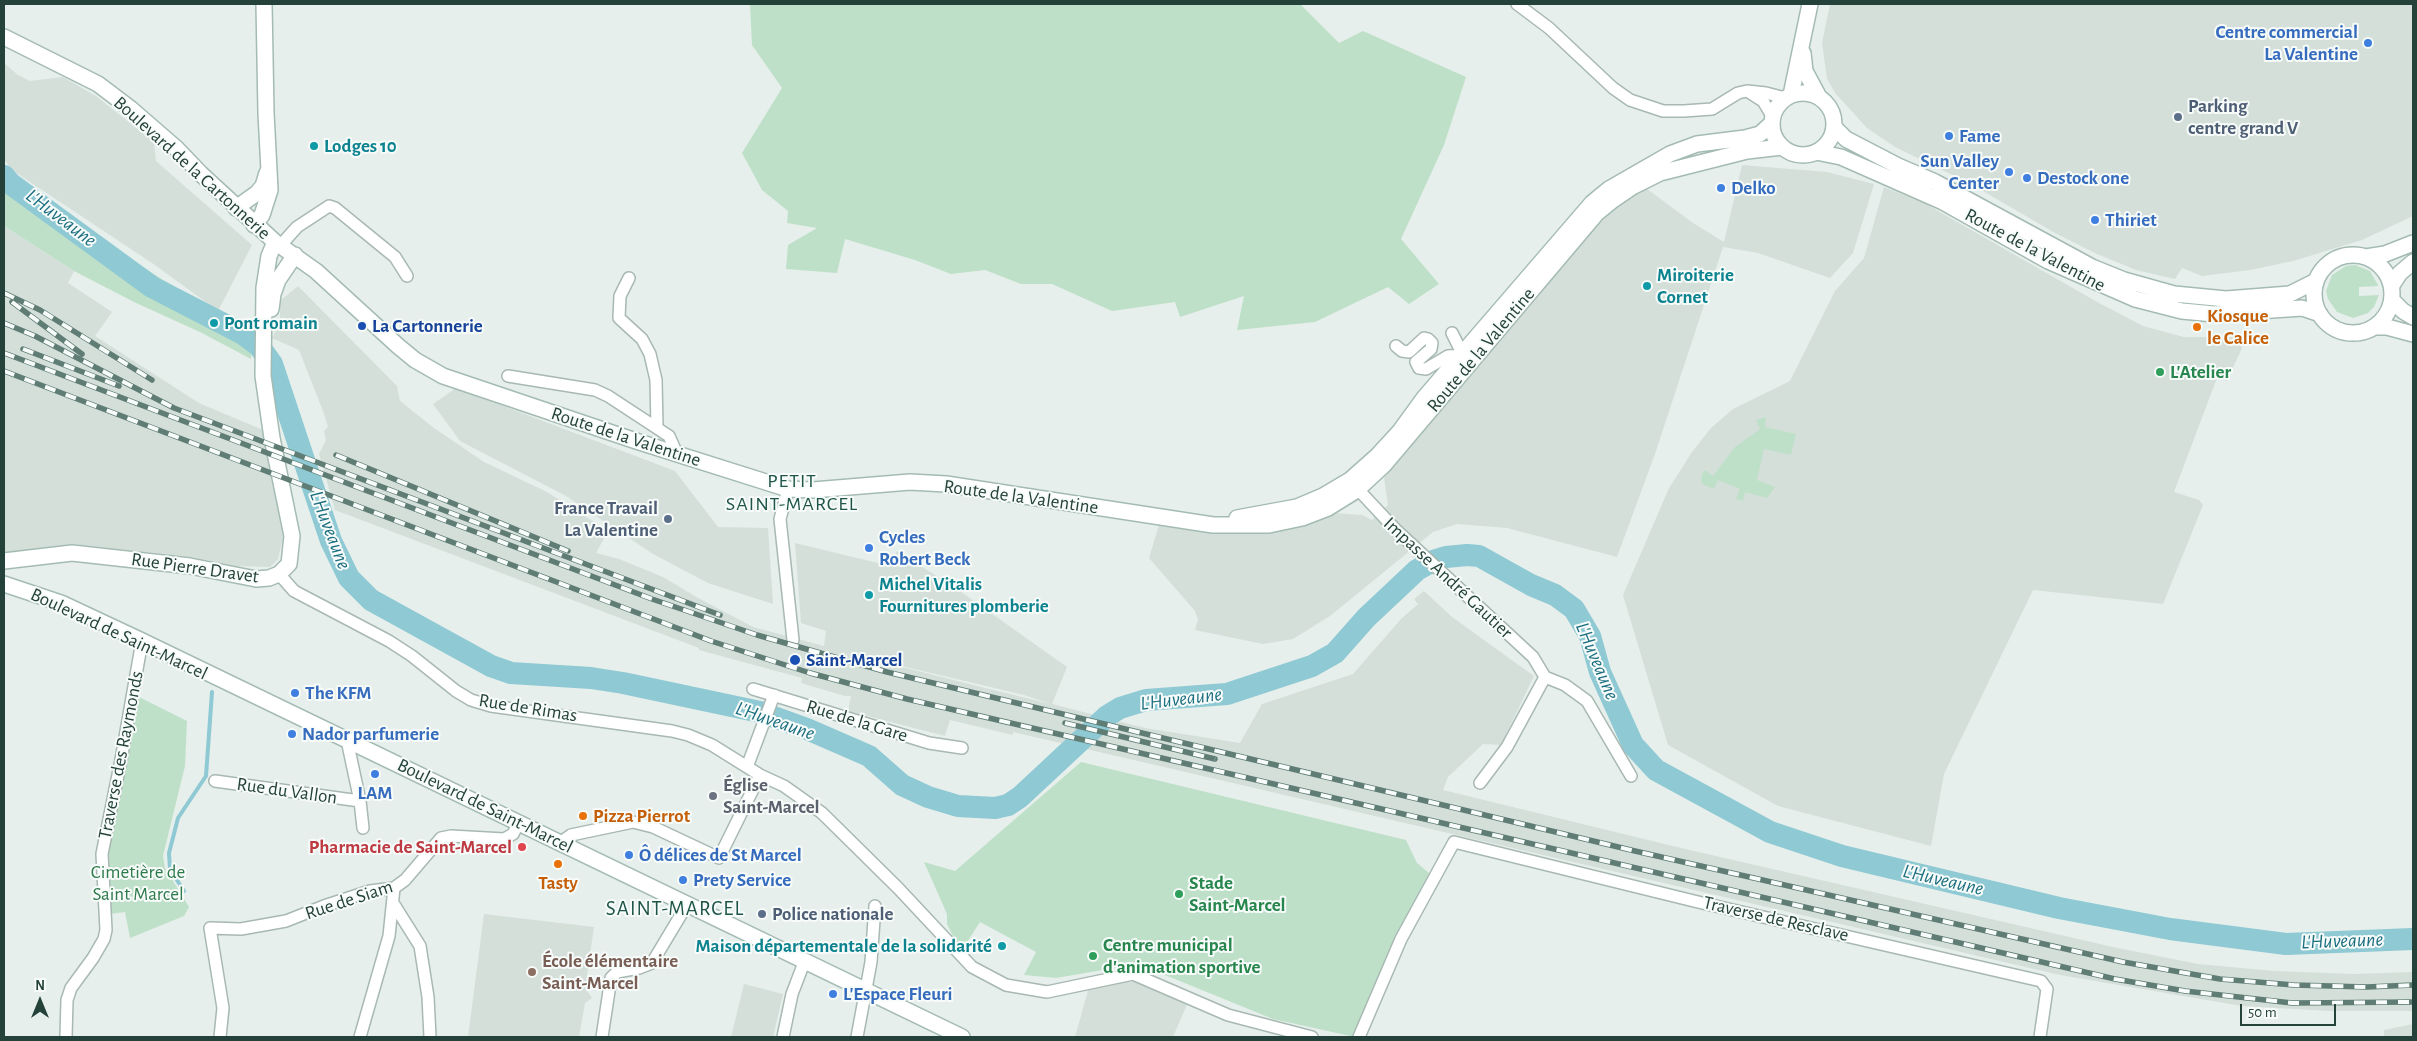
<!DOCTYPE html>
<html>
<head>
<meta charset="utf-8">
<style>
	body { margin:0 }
	#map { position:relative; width:2417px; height:1041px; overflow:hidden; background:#e6efeb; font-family:"Alegreya Sans",sans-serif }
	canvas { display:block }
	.frame { position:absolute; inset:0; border:5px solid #24423a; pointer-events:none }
	.north { position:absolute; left:15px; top:976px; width:50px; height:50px; -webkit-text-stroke:4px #f7fbf9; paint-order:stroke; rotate:0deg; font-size:14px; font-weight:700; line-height:20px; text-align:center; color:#24423a }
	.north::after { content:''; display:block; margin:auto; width:18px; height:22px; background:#24423a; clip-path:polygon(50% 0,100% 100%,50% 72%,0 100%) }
	.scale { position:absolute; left:2240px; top:1004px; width:96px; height:22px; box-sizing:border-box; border:2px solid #24423a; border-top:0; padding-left:6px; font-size:15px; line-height:18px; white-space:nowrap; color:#24423a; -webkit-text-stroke:4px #f7fbf9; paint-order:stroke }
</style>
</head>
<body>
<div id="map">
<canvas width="2417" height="1041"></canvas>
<div class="frame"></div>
<div class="north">N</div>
<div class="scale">50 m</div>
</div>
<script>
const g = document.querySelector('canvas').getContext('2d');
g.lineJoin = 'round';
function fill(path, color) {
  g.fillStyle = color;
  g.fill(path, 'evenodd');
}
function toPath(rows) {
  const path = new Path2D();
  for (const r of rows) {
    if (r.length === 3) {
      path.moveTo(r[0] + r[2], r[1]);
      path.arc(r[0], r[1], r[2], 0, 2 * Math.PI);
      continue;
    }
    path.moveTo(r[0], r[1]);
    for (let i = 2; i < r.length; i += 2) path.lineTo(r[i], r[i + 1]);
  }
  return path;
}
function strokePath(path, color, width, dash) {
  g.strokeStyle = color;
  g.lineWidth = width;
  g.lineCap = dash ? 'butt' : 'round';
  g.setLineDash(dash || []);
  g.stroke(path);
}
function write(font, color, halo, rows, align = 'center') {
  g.font = font + ' "Alegreya Sans",sans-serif';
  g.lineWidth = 4;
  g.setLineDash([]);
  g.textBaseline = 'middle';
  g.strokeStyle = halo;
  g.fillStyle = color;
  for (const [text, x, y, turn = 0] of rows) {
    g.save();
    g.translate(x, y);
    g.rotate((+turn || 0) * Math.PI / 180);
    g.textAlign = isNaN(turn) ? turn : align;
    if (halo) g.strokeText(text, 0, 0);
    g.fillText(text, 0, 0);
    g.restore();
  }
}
fill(toPath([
	[1830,4,2413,4,2413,216,2362,240,2293,261,2250,270,2202,276,2182,268,2175,279,2136,270,2097,254,2055,233,1969,183,1895,147,1867,128,1836,94,1827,79,1822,43],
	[4,63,18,75,30,81,63,77,96,96,154,142,156,161,252,245,218,311,155,265,12,170,4,159],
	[1742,165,1827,172,1874,184,1853,253,1830,278,1758,253,1723,247,1655,454,1617,557,1507,528,1457,524,1433,532,1330,616,1293,639,1263,644,1195,630,1198,619,1195,611,1149,558,1159,525,1213,532,1258,533,1314,522,1335,513,1362,515,1372,520,1388,505,1384,478,1532,303,1569,255,1612,211,1643,186,1693,223,1724,242],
	[1884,187,1924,203,2099,303,2143,326,2184,337,2238,337,2242,348,2227,381,2217,378,2174,492,2199,500,2203,505,2163,604,2033,590,1944,774,1931,846,1778,806,1668,745,1623,595,1669,488,1692,452,1711,428,1733,409,1790,381,1835,291,1864,258],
	[4,226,74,271,68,283,112,312,95,336,199,403,263,430,279,500,283,538,278,559,270,567,236,566,192,557,72,544,4,554],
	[298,286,397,386,400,401,434,428,484,462,547,492,608,531,596,553,619,559,663,577,698,598,753,627,824,646,826,631,801,623,795,543,890,566,897,551,957,589,1067,667,1052,704,1145,728,1240,743,1262,704,1353,674,1401,619,1418,604,1414,599,1424,591,1452,617,1534,676,1501,745,1483,744,1448,777,1443,790,1681,848,2113,947,2198,964,2274,971,2354,974,2413,972,2413,1011,2329,1011,2242,1006,2060,975,1013,732,1013,735,950,720,945,736,848,711,851,696,845,696,801,683,802,678,699,650,699,648,335,510,319,454,326,440,324,431,328,427,323,411,299,350,272,338,280,322,280,301],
	[855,655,1024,695,1051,704,985,688],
	[456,388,675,471,718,527,768,528,773,604,708,583,653,554,566,496,460,441,433,404],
	[484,914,594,927,587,975,587,991,592,998,585,1003,579,1037,468,1037],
	[1124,982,1140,982,1188,1002,1173,1037,1075,1037,1089,987],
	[744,984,783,994,773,1037,731,1037],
	[2413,1024,2413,1037,2384,1037,2384,1030]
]), '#d4dfda');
fill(toPath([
	[750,4,1300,4,1339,43,1363,31,1466,77,1444,145,1401,239,1439,284,1409,304,1388,287,1315,322,1237,330,1244,296,1180,317,1175,302,1112,311,1052,284,1021,284,985,270,951,274,915,260,845,239,837,273,786,269,788,245,817,228,787,223,788,211,762,190,742,153,782,88,752,45],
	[4,176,163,280,253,331,251,359,202,333,134,302,74,271,4,226],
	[2355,265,2370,271,2378,285,2378,286,2359,287,2359,296,2379,295,2374,307,2368,313,2353,318,2337,312,2328,299,2326,291,2332,275,2346,266],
	[1766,417,1765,427,1796,434,1791,455,1764,449,1757,480,1775,487,1767,498,1745,492,1743,501,1736,499,1740,489,1718,480,1714,489,1704,485,1701,481,1702,474,1705,470,1713,476,1735,447,1760,429,1756,420],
	[137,696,187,721,185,766,163,856,165,868,189,907,184,916,130,938,125,912,110,914,106,858],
	[1081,762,1406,840,1417,863,1429,873,1367,1003,1355,1037,1273,1019,1138,964,1056,978,1024,975,1036,952,980,922,964,947,956,942,947,924,947,914,924,862,955,871]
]), '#bfe0c8');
strokePath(toPath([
	[184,891,170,869,169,853,178,818,206,776,212,692]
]), '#8ec9d4', 4);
strokePath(toPath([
	[4,176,11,184,152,287,243,334,259,346,272,364,331,541,349,578,371,600,491,666,511,673,591,678,623,683,760,712,807,729,869,756,902,785,928,797,958,806,995,808,1008,805,1020,797,1107,716,1120,708,1146,700,1227,694,1312,666,1335,653,1366,618,1417,570,1433,561,1446,557,1467,555,1479,556,1531,585,1555,595,1574,609,1590,636,1600,672,1633,745,1656,770,1770,832,1842,856,2059,908,2170,929,2286,944,2413,939]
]), '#8ec9d4', 22);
const street = toPath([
	[1517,4,1549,28,1613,88,1630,100,1663,111,1684,111,1712,109,1738,93,1747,91,1766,93,1785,98],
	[1749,92,1763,101,1772,116],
	[280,246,297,227,329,206,335,208,395,257,407,276],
	[629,278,620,296,619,318,642,339,650,354,656,380,657,427],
	[1396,346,1402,351,1409,352,1424,338,1428,339,1432,343,1431,349,1416,362,1419,368,1426,369,1448,356,1463,355,1452,333],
	[508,376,595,390,608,396,669,436,677,454],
	[1353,484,1396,530,1533,657,1545,677],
	[788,489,780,519,793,640],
	[279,574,294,591,389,641,412,656,456,691,471,700,491,706,672,731,688,735,712,745,760,775,784,786,822,813,898,888,972,967,1006,985,1047,992,1133,974,1228,1015,1312,1037],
	[1545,677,1565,685,1587,701,1631,776],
	[753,689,929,743,962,748],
	[347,740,360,801,363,828],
	[747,767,774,695],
	[215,781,360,801],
	[1480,783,1507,747,1545,677],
	[561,842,571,835,633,822,653,827,719,858,760,775],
	[393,903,420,946,428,997,430,1037],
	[66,1037,67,1000,71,988,93,958,104,939,106,930,102,854,121,760,142,641],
	[220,1037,223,1008,210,928,241,929,286,921,324,906,370,891,394,888,405,880,441,838,451,836,504,839,513,834,519,822],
	[360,1037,389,936,394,888],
	[602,1037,611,978,617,972,639,968,652,963,688,903],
	[783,1037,792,994,805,960],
	[857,1037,871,962,875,906],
	[1359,1037,1401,939,1454,842,1698,902,2041,981,2047,989,2040,1037]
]);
const secondary = toPath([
	[4,37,98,84,131,109,176,148,201,174,275,242,316,271,398,346,415,360,443,376,636,441,788,489,813,490,910,482,946,484,1213,525,1269,525,1302,518,1328,508,1357,490,1384,465,1597,213,1613,200,1632,187,1660,173,1747,151,1782,147],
	[1803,53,1805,71,1819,97],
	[1803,124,31],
	[1791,95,1810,4],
	[1834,127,1846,139,1898,166,1935,182,2092,267,2124,280,2174,294,2226,299,2290,294,2316,281],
	[1816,152,1841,157,1943,202,2048,261,2135,299,2182,311,2214,314,2302,308,2320,314],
	[236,208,257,193,263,186,267,173],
	[254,225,262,215,270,190,266,113,264,4],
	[2353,294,39],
	[2366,257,2385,254,2413,243],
	[2392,285,2400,273,2413,262],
	[2392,300,2403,311,2413,317],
	[271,309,273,294,278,280,295,255],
	[2374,327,2387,327,2413,334],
	[1237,518,1297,507,1323,496,1350,480,1377,456,1400,431,1424,398,1592,203,1609,189,1670,154,1697,144,1745,138,1760,134,1771,124],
	[4,561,72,553,190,566,256,579,269,578,279,574,289,564,292,536,272,438,263,376,264,288,269,256,275,242],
	[4,584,61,603,142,641,962,1037]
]);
strokePath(street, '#a8b8b2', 14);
strokePath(secondary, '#a4bbb3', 18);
strokePath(street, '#fff', 11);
strokePath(secondary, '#fff', 15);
const rail = toPath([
	[4,293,40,310,152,380],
	[12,302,82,354],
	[4,323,35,336,174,408,720,615],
	[23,349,119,386],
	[4,353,652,599,757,635,887,672,1635,851,2123,962,2220,979,2294,985,2367,987,2413,985],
	[4,371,711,641,810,673,907,699,2115,979,2185,991,2292,1003,2413,1002],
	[336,455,568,551],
	[1065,723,1215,759]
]);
strokePath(rail, '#5f7d75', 5.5);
strokePath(rail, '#f7fbf9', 4, [11]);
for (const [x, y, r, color] of [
	[2368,43,5,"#3f7fe0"],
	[2178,117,5,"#5c6f8a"],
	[1949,136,5,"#3f7fe0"],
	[314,146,5,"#0f9aa8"],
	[2009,172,5,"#3f7fe0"],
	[2027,178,5,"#3f7fe0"],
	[1721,188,5,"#3f7fe0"],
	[2095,220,5,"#3f7fe0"],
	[1647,286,5,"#0f9aa8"],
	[214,323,5,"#0f9aa8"],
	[362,326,5,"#1a4fb4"],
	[2197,327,5,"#e8710a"],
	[2160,372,5,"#2e9e5b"],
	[668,519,5,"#5c6f8a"],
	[869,548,5,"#3f7fe0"],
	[869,595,5,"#0f9aa8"],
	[795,660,6,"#1a4fb4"],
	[295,693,5,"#3f7fe0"],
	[292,734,5,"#3f7fe0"],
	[375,774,5,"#3f7fe0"],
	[713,796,5,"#6b7280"],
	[583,816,5,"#e8710a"],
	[522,847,5,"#e0444e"],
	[629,855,5,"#3f7fe0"],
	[558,864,5,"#e8710a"],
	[683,880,5,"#3f7fe0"],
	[1179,894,5,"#2e9e5b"],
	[762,914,5,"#5c6f8a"],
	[1002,946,5,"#0f9aa8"],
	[1093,956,5,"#2e9e5b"],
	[532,972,5,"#8d6e63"],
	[833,994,5,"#3f7fe0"]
]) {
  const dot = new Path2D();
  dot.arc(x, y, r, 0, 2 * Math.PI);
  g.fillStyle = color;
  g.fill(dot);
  strokePath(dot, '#f7fbf9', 2);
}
write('bold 19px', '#366cbe', '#f7fbf9', [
	["Centre commercial",2358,32,"right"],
	["La Valentine",2358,54,"right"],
	["Fame",1959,136],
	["Sun Valley",1999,161,"right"],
	["Center",1999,183,"right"],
	["Destock one",2037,178],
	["Delko",1731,188],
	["Thiriet",2105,220],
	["Cycles",879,537],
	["Robert Beck",879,559],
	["The KFM",305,693],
	["Nador parfumerie",302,734],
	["LAM",375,793,"center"],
	["Ô délices de St Marcel",639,855],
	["Prety Service",693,880],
	["L'Espace Fleuri",843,994]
], 'left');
write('bold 19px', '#4e5e75', '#f7fbf9', [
	["Parking",2188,106],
	["centre grand V",2188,128],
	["France Travail",658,508,"right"],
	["La Valentine",658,530,"right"],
	["Police nationale",772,914]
], 'left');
write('bold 19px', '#0d838f', '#f7fbf9', [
	["Lodges 10",324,146],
	["Miroiterie",1657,275],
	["Cornet",1657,297],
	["Pont romain",224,323],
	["Michel Vitalis",879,584],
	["Fournitures plomberie",879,606],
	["Maison départementale de la solidarité",992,946,"right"]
], 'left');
write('19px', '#24423a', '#f7fbf9', [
	["Boulevard de la Cartonnerie",192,168,42],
	["Route de la Valentine",2035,250,28],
	["Route de la Valentine",1481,350,-50],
	["Route de la Valentine",626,437,18],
	["Route de la Valentine",1021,497,8],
	["Rue Pierre Dravet",195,568,8],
	["Impasse André Gautier",1448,578,43],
	["Boulevard de Saint-Marcel",119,634,25],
	["Rue de Rimas",528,708,9],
	["Rue de la Gare",857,721,17],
	["Traverse des Raymonds",121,755,-79],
	["Rue du Vallon",287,791,8],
	["Boulevard de Saint-Marcel",485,806,26],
	["Rue de Siam",349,900,-18],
	["Traverse de Resclave",1776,919,13]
]);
write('bold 19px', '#c56008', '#f7fbf9', [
	["Kiosque",2207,316],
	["le Calice",2207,338],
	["Pizza Pierrot",593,816],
	["Tasty",558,883,"center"]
], 'left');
write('bold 19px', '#164399', '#f7fbf9', [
	["La Cartonnerie",372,326],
	["Saint-Marcel",806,660]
], 'left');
write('bold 19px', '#27864d', '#f7fbf9', [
	["L'Atelier",2170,372],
	["Stade",1189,883],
	["Saint-Marcel",1189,905],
	["Centre municipal",1103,945],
	["d'animation sportive",1103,967]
], 'left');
write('bold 19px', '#5b616d', '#f7fbf9', [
	["Église",723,785],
	["Saint-Marcel",723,807]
], 'left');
write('bold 19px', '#be3a42', '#f7fbf9', [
	["Pharmacie de Saint-Marcel",512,847]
], 'right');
write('19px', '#2d7a4b', '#f7fbf9', [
	["Cimetière de",138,872],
	["Saint Marcel",138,894]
]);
write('bold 19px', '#785e54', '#f7fbf9', [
	["École élémentaire",542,961],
	["Saint-Marcel",542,983]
], 'left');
write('italic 20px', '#1c6f80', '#f7fbf9', [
	["L'Huveaune",61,218,37],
	["L'Huveaune",330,530,69],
	["L'Huveaune",1597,661,67],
	["L'Huveaune",1181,699,-7],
	["L'Huveaune",775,721,19],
	["L'Huveaune",1943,880,13],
	["L'Huveaune",2342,941,-2]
]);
g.letterSpacing = '1px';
write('20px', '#1f5548', '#f7fbf9', [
	["PETIT",792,481],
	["SAINT-MARCEL",792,504]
]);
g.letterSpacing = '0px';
g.letterSpacing = '1px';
write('21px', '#1f5548', '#f7fbf9', [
	["SAINT-MARCEL",675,909]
]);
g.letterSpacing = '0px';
</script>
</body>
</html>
